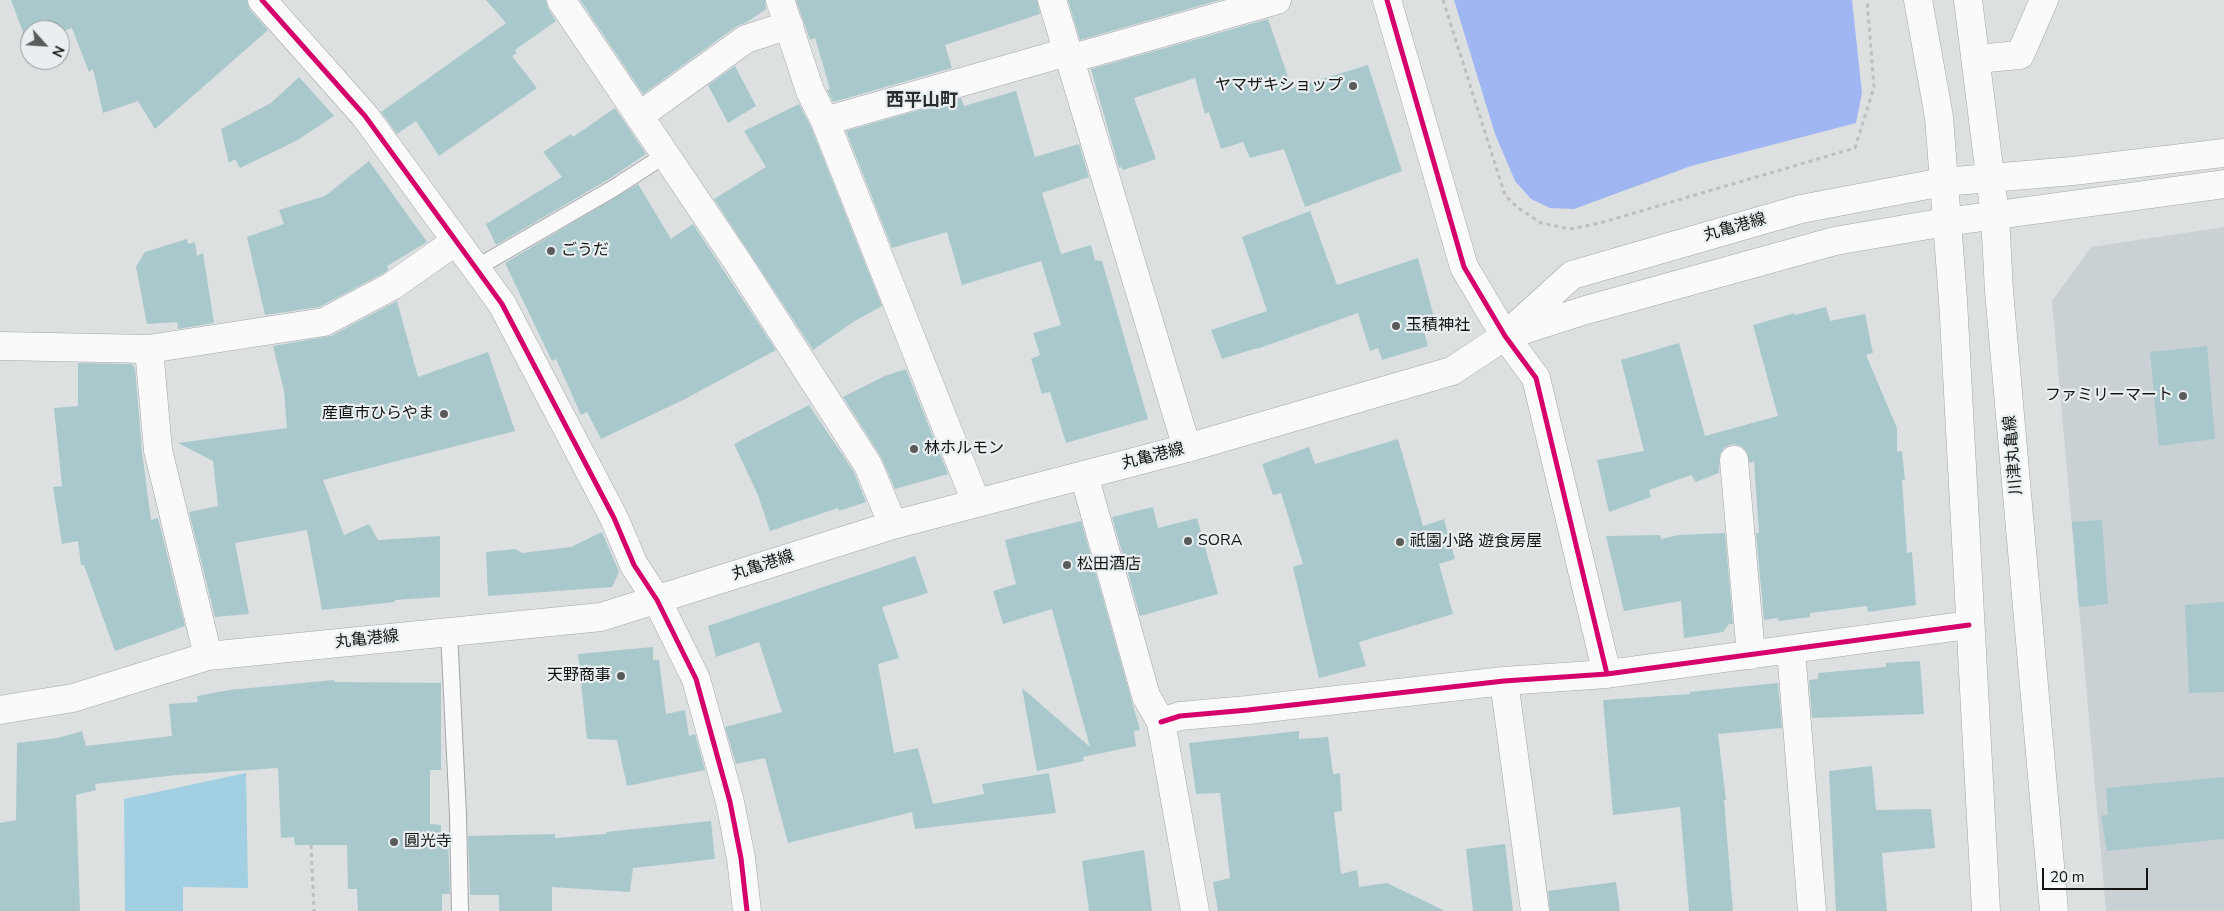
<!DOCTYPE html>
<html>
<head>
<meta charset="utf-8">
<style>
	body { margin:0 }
	#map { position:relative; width:2224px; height:911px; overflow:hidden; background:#dde0e1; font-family:"Nunito Sans",sans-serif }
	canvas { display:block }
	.north { position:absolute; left:20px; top:20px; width:50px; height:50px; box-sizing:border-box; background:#e9eef0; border:1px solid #939798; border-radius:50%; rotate:116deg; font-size:14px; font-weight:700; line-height:20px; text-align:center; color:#131515 }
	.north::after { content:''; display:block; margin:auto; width:18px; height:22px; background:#5a5c5c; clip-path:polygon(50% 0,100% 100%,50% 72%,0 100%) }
	.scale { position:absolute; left:2042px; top:868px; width:106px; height:22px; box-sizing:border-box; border:2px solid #131515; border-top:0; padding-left:6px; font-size:15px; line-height:18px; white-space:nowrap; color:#131515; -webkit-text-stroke:4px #e9eef0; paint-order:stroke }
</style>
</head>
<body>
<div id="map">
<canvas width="2224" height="911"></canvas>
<div class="north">N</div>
<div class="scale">20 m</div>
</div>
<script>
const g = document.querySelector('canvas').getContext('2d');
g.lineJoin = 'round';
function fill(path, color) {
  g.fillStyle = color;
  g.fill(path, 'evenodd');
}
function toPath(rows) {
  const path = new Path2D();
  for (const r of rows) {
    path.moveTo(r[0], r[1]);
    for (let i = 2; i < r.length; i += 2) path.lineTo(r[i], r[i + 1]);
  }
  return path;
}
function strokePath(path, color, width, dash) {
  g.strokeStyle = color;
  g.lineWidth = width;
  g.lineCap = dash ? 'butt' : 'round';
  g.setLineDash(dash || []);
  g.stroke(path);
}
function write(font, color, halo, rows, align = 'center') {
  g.font = font + ' "Nunito Sans","Noto Sans JP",sans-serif';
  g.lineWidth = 4.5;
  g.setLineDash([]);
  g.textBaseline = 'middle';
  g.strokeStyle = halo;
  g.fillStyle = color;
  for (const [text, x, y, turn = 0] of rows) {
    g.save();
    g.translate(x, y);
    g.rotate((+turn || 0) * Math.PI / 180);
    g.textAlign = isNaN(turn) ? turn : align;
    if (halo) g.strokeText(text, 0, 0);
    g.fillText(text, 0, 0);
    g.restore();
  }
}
fill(toPath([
	[2224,227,2224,911,2106,911,2052,301,2091,247]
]), '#c9d1d5');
fill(toPath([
	[246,773,248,888,183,887,183,911,125,911,124,799]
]), '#a2d0e2');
fill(toPath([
	[1454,0,1852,0,1862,93,1856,123,1691,166,1574,209,1550,208,1531,199,1515,181,1495,134]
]), '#a0b6f2');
fill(toPath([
	[11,0,247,0,250,10,268,30,155,129,138,101,103,113,93,69,89,72,72,28,60,32,60,30,30,30,30,42,27,43],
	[486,0,546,0,548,8,556,21,515,50,517,53,512,56,537,88,439,156,416,121,397,134,381,112,506,23],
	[580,0,765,0,766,9,747,22,737,26,643,94],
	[796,0,1037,0,1040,14,945,45,952,68,833,102,827,90,830,89,815,38,810,40],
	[1068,0,1220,0,1080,40],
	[1268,19,1292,88,1368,65,1402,171,1305,207,1284,149,1250,158,1243,142,1221,149,1209,112,1205,114,1195,78,1134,98,1156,159,1123,170,1121,167,1119,168,1091,69],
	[735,66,756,106,728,123,708,85],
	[299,77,334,116,296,141,240,168,235,159,229,163,221,129,271,103],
	[1016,91,1035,157,1079,144,1089,177,1042,193,1061,254,1091,245,1095,260,1102,261,1148,419,1066,443,1050,392,1042,394,1031,359,1040,355,1033,333,1061,325,1041,261,962,285,947,232,892,248,846,131,961,98,964,106],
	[799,104,811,127,882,306,853,322,813,350,714,199,766,167,744,131],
	[615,108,646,154,609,179,496,245,486,224,562,177,543,152,571,134,573,137],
	[369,161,427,242,387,266,388,270,384,273,319,307,265,315,247,237,284,224,279,210,325,196],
	[638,184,671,239,693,224,776,350,685,399,601,439,587,412,581,415,556,359,552,361,505,263],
	[1310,211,1337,285,1418,258,1436,324,1423,328,1428,346,1382,360,1378,348,1370,351,1358,313,1257,349,1257,348,1222,359,1211,330,1267,311,1242,237],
	[187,239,188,244,195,242,197,256,203,253,214,323,178,329,177,322,147,324,136,267,145,252],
	[397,301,418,377,488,352,515,431,323,480,344,535,369,524,378,540,440,536,440,597,395,600,395,602,322,610,307,530,235,543,249,614,215,617,189,512,218,506,213,461,178,443,287,428,284,391,273,346,331,336],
	[1826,307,1830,321,1865,314,1873,353,1866,355,1897,428,1897,452,1902,451,1905,480,1902,480,1907,553,1912,552,1916,605,1868,612,1867,606,1810,613,1810,617,1779,621,1777,618,1764,620,1756,533,1759,533,1754,461,1750,463,1746,451,1741,446,1733,444,1725,447,1720,454,1719,473,1696,482,1691,475,1649,490,1651,497,1609,512,1597,460,1644,451,1621,360,1679,343,1705,436,1778,416,1753,325,1795,313,1795,315],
	[2207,346,2215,439,2159,446,2150,352],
	[78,363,132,364,135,368,142,452,151,520,158,518,185,626,115,651,84,565,81,565,78,541,62,544,53,487,62,486,54,408,78,406],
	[906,369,948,474,895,489,881,457,843,397,885,376],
	[809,405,854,472,866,502,839,511,838,508,770,531,758,495,734,444],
	[1398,439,1423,526,1444,519,1455,559,1439,564,1453,614,1359,642,1366,666,1319,678,1293,567,1303,564,1281,493,1273,495,1262,464,1309,447,1315,464],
	[1153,507,1158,528,1197,518,1218,594,1140,616,1112,517],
	[2102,520,2108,604,2079,607,2072,522],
	[1081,521,1140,730,1134,731,1136,746,1083,757,1084,761,1037,771,1022,688,1090,747,1052,609,1003,624,993,591,1016,584,1005,540],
	[602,532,619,572,612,587,488,596,486,552,516,549,522,553,571,547],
	[1725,533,1733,624,1729,624,1723,632,1684,638,1681,601,1624,611,1606,536,1660,535,1661,539,1679,535],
	[915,556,928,593,882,607,899,658,878,664,894,753,918,748,933,804,984,794,982,784,1049,773,1056,813,915,829,912,812,788,843,765,758,736,764,725,727,782,712,759,642,716,657,708,626],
	[2224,602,2224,692,2189,693,2185,605],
	[653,647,653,660,659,660,666,714,685,710,689,736,695,734,705,770,627,786,617,740,587,739,578,654],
	[1920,661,1924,714,1812,718,1809,680,1818,679,1818,673,1886,667,1886,663],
	[334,680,334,682,441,683,441,770,430,770,430,824,441,825,441,837,448,837,450,894,442,894,442,911,358,911,357,889,348,889,347,845,295,845,294,837,281,838,278,768,177,775,95,784,96,790,76,795,80,911,0,911,0,823,16,820,17,743,58,738,82,731,86,746,172,736,169,704,198,702,197,696,229,690],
	[1778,683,1782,728,1718,734,1726,800,1724,800,1733,911,1689,911,1680,807,1613,815,1603,700,1690,694,1690,692],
	[1299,731,1299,739,1328,737,1333,774,1340,773,1342,811,1334,812,1341,874,1357,870,1359,887,1387,883,1445,911,1218,911,1213,882,1230,878,1220,793,1196,794,1189,743],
	[1872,766,1876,810,1931,809,1935,848,1882,853,1887,911,1836,911,1829,771],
	[2224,777,2224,839,2107,851,2101,816,2108,815,2106,788],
	[711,821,715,859,633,868,630,892,552,887,552,911,499,911,499,895,470,895,468,836,555,834,555,838,606,834,606,832],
	[1505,844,1513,911,1473,911,1466,849],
	[1144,850,1152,911,1089,911,1082,861],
	[1616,882,1620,911,1550,911,1548,891]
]), '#a9c8cb');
const lane = toPath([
	[476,268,614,188,665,155],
	[449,632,458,815,460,911]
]);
const street = toPath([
	[262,0,365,116,502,304,614,518,634,565,657,600,696,679,730,802,741,858,747,911],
	[561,0,737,261,868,465,893,525],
	[780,0,810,91,825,121,976,502],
	[1052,0,1187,448],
	[1070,59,1277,0],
	[1976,59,2020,55,2044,0],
	[639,116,746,39,789,25],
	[825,121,1067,52],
	[1505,336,1536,378,1607,674],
	[0,346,149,349,158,450,208,656],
	[149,349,324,322,392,286,456,241],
	[1734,460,1751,655],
	[1084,475,1146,696,1161,722,1195,911],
	[1791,650,1812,911],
	[1504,681,1535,911],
	[1161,722,1180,716,1248,710,1504,681,1607,674,1969,625]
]);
const secondary = toPath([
	[1387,0,1464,267,1505,336],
	[1918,0,1939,117,1953,300,1986,911],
	[1968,0,1995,216,1999,291,2054,911],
	[1514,333,1586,310,1835,241,1946,222,2224,184],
	[0,710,73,698,208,656,601,617,893,525,1187,448,1452,371,1505,336,1572,275,1801,209,1943,182,2073,171,2224,153]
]);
strokePath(lane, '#a3a6a7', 18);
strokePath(street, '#a3a6a7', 29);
strokePath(secondary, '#a3a6a7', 29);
strokePath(toPath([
	[1443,0,1505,195,1518,208,1541,223,1570,229,1600,223,1855,148,1874,87,1867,0],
	[311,845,314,911]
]), '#bebebe', 3, [4, 4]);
strokePath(lane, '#fafafa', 16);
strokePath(street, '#fafafa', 28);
strokePath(secondary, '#fafafa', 28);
strokePath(toPath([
	[262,0,365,116,502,304,614,518,634,565,657,600,696,679,730,802,741,858,747,911],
	[1387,0,1464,267,1505,336,1536,378,1607,674],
	[1161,722,1180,716,1248,710,1504,681,1607,674,1969,625]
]), '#d6006c', 5);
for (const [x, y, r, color] of [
	[1353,86,5,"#5a5c5c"],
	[551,251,5,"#5a5c5c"],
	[1396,326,5,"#5a5c5c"],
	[2183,396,5,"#5a5c5c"],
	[444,414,5,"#5a5c5c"],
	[914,449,5,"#5a5c5c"],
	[1188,541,5,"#5a5c5c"],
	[1400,542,5,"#5a5c5c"],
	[1067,565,5,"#5a5c5c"],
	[621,676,5,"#5a5c5c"],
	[394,842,5,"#5a5c5c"]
]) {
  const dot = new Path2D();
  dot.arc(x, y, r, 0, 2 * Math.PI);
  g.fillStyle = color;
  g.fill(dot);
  strokePath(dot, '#e9eef0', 2);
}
write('16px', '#131515', '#e9eef0', [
	["ヤマザキショップ",1343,86,"right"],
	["ごうだ",561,251],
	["玉積神社",1406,326],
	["ファミリーマート",2173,396,"right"],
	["産直市ひらやま",434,414,"right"],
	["林ホルモン",924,449],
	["SORA",1198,541],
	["祇園小路 遊食房屋",1410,542],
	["松田酒店",1077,565],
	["天野商事",611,676,"right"],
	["圓光寺",404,842]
], 'left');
write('16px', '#131515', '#e9eef0', [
	["丸亀港線",1735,228,-16],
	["川津丸亀線",2014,455,-95],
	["丸亀港線",1153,457,-14],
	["丸亀港線",763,566,-18],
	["丸亀港線",367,640,-6]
]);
write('bold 18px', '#292d2f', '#e9eef0', [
	["西平山町",922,102]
]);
</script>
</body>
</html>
